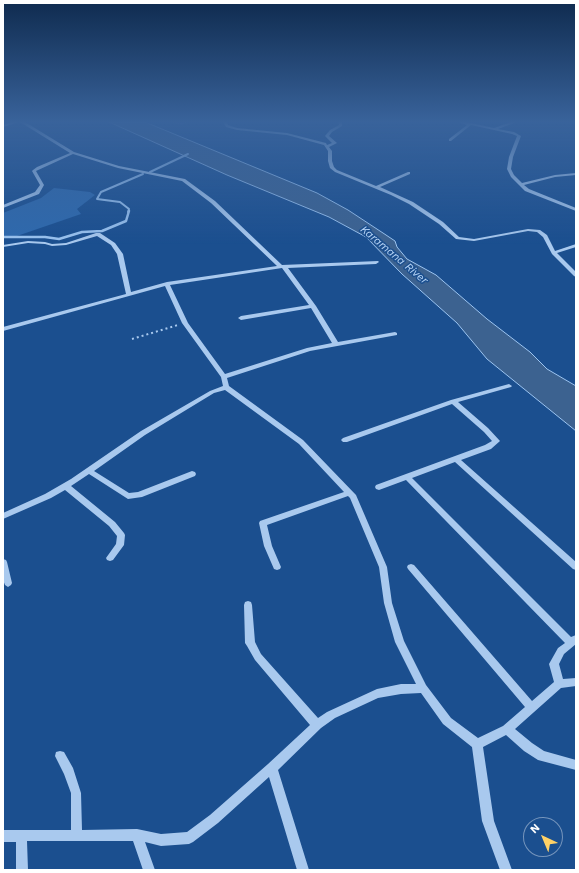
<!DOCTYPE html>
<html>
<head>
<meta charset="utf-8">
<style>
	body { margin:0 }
	#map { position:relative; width:579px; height:873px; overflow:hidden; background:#1b4f8f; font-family:"Work Sans",sans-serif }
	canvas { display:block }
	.frame { position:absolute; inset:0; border:4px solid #fff; pointer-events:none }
	.north { position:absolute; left:523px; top:817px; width:40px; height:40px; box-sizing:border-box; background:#1b4f8f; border:1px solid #7695bc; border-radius:50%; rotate:316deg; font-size:11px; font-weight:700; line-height:16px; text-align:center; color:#fff }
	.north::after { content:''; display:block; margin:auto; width:14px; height:18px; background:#ffd166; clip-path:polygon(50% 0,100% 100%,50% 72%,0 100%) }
</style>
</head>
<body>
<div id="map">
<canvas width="579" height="873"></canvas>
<div class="frame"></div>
<div class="north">N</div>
</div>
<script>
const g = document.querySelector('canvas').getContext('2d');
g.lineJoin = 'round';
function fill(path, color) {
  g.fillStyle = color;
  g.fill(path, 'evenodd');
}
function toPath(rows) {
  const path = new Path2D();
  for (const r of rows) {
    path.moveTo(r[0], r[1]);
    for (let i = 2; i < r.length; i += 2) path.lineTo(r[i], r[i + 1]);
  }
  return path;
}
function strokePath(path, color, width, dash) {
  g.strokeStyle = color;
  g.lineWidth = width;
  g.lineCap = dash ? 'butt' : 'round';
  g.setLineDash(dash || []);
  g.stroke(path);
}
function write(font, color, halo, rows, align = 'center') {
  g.font = font + ' "Work Sans",sans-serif';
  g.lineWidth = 3;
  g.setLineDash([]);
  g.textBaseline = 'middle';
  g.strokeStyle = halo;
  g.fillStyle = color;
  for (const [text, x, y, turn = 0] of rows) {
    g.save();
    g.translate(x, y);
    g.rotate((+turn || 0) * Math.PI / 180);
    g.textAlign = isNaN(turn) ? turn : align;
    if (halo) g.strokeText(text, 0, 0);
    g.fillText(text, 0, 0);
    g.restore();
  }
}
fill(toPath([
	[54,188,90,192,95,195,77,209,81,214,17,236,3,236,3,213,41,198]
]), '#2e69ad');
const water = toPath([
	[109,122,145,122,317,193,348,210,383,233,395,241,397,247,407,259,436,275,487,319,530,352,547,369,576,386,576,431,487,359,457,323,402,274,366,237,329,217,227,175,109,122]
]);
fill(water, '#3c6290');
strokePath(water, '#9cc4f0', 1);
strokePath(toPath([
	[150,172,188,154],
	[128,212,129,209,120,202,97,199,101,192,143,174]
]), '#9cc4f0', 2);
strokePath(toPath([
	[3,237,45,237,59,239,82,232,102,231,126,221,129,211]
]), '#9cc4f0', 2.5);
strokePath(toPath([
	[173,122,182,124,187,122]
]), '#a9c9ee', 1, [1, 1.5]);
strokePath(toPath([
	[132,339,178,325]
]), '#a9c9ee', 2, [2, 3]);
fill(toPath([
	[12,122,19,122,3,127,3,125,12,122],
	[20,122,25,122,74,152,119,166,185,179,215,201,282,265,378,261,379,262,376,264,288,268,316,306,338,342,395,332,397,333,397,335,310,351,227,378,229,386,303,440,356,495,387,567,392,603,404,641,426,685,451,718,478,738,503,726,525,707,408,569,407,567,408,565,411,564,414,565,532,701,554,682,549,664,558,648,565,643,406,480,379,490,376,489,375,487,376,485,485,445,492,441,484,432,452,404,347,442,343,442,341,440,343,438,451,400,509,384,512,386,511,387,458,402,488,428,500,441,491,449,461,460,576,562,576,570,573,569,455,462,412,478,571,637,576,635,576,644,564,654,559,664,563,679,576,678,576,686,561,688,515,729,532,743,544,751,576,760,576,770,538,760,524,751,506,735,483,747,494,821,512,870,500,870,482,821,472,747,443,724,421,693,401,694,378,698,335,718,321,728,278,770,309,870,297,870,269,777,218,823,193,842,189,844,161,846,145,842,155,870,143,870,133,841,27,841,28,870,16,870,16,842,3,842,3,830,71,830,71,793,64,774,55,756,56,752,60,751,64,752,73,768,81,793,82,830,137,829,161,834,187,832,210,815,268,764,310,725,255,660,247,646,245,643,244,605,245,602,248,601,251,602,252,605,255,642,261,654,318,718,327,712,377,689,401,684,416,684,395,642,384,603,379,567,350,498,348,496,267,525,272,546,281,567,280,569,277,570,274,569,264,546,259,523,260,521,344,492,299,444,225,390,214,393,145,435,94,471,129,493,138,492,192,471,195,472,196,474,195,476,142,497,128,499,89,474,71,486,115,522,124,533,125,535,124,545,113,560,110,561,107,560,106,558,116,544,117,536,109,526,65,490,51,498,3,519,3,513,45,494,71,479,141,431,210,391,223,386,221,377,182,323,165,286,3,331,3,327,126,294,117,254,111,245,97,236,66,245,52,246,45,244,28,243,3,247,3,245,28,241,45,242,52,244,66,243,96,233,100,233,115,243,123,254,131,292,167,282,277,266,211,203,182,181,118,168,73,154,36,171,44,185,39,194,3,208,3,205,35,192,40,185,32,171,33,170,37,167,70,153,20,122],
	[282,268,309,305,241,316,238,318,241,320,311,308,332,343,307,348,225,374,188,323,170,285,282,268],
	[223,122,227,122,228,125,237,128,287,133,326,143,327,145,332,143,325,136,330,130,339,125,338,122,342,122,342,126,332,132,329,136,337,143,329,147,332,151,332,161,334,167,337,170,376,186,408,172,410,172,410,174,380,187,413,202,443,222,459,237,474,239,528,229,540,230,547,235,555,251,576,244,576,247,557,253,576,272,576,277,574,276,552,254,543,237,537,232,528,231,474,241,456,239,439,224,409,204,391,195,335,172,330,168,328,161,328,151,324,145,287,135,237,130,226,127,223,122],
	[458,122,466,122,494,128,511,122,517,122,498,129,514,132,521,136,513,157,511,169,514,175,522,183,555,175,576,173,576,175,555,177,524,185,529,189,576,208,576,211,525,191,511,177,507,169,509,157,517,136,512,134,471,125,451,141,449,141,449,139,467,125,458,122],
	[3,559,6,560,7,562,12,583,11,585,8,587,5,585,3,580,3,559]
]), '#a9c9ee');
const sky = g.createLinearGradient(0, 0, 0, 244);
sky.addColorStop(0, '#0f2b4f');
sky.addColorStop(0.5, '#39639b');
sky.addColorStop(1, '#39639b00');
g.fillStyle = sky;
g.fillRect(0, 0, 579, 244);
write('italic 11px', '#b5d3f5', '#1b4f8f', [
	["Karamana River",394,255,40]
]);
</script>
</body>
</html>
